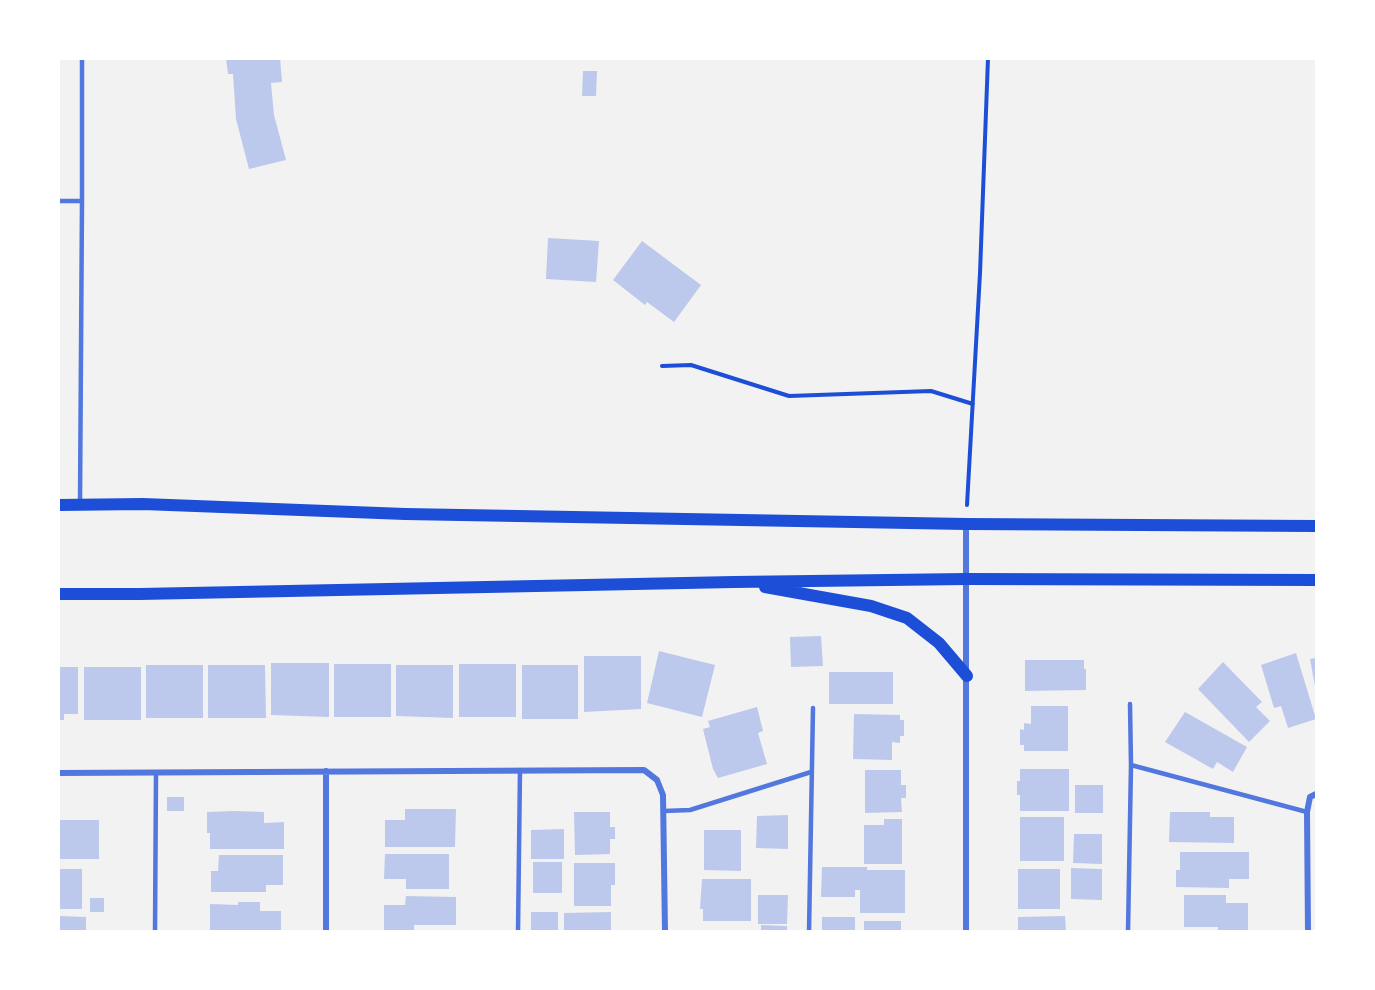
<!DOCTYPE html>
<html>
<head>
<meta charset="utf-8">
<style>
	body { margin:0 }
	#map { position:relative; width:1375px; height:990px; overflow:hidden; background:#f2f2f2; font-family:"Zilla Slab",serif }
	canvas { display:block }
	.frame { position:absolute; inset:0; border:60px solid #fff; pointer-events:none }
</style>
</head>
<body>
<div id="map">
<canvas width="1375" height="990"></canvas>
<div class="frame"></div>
</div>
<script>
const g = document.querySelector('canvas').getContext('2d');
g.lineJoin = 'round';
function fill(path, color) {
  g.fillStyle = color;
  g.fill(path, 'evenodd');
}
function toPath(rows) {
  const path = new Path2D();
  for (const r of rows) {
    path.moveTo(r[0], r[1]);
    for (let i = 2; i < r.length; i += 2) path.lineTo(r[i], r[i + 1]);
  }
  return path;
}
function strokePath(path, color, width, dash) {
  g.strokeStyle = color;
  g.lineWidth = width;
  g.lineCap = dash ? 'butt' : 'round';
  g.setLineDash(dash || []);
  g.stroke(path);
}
fill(toPath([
	[226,58,280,58,282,82,271,83,274,115,286,160,249,169,236,119,233,74,228,74],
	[583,71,597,71,596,96,582,96],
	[548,238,599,241,596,282,546,279],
	[642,241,701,285,674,322,647,302,645,305,613,280],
	[821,636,823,666,791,667,790,637],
	[659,651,715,665,702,717,647,703],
	[1296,653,1316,719,1288,728,1281,706,1274,708,1261,665],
	[584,656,641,656,641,709,584,712],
	[1316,658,1316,686,1315,686,1310,659],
	[1025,660,1084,660,1084,669,1086,669,1086,690,1025,691],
	[1223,662,1262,702,1256,707,1270,721,1249,742,1198,689],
	[271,663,329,663,329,717,271,715],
	[334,664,391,664,391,717,334,717],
	[459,664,516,664,516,717,459,717],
	[146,665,203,665,203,718,146,718],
	[208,665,265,665,266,718,208,718],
	[396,665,453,665,453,718,396,716],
	[522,665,578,665,578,719,522,719],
	[58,667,78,667,78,714,64,714,64,720,58,720],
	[84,667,141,667,141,720,84,720],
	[829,672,893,672,893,704,829,704],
	[1031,706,1068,706,1068,751,1024,751,1024,745,1020,745,1020,729,1024,730,1024,723,1031,724],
	[757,707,763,731,758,733,767,764,718,778,713,769,703,729,710,727,708,721],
	[1185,712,1247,747,1233,772,1217,762,1213,769,1165,742],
	[854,714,900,715,900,720,904,720,904,736,900,736,900,743,892,742,892,760,853,759],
	[1020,769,1069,769,1069,811,1020,811,1020,795,1017,795,1017,781,1020,781],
	[865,770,901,770,901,785,906,785,906,798,901,798,902,812,865,813],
	[1075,785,1103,785,1103,813,1075,813],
	[167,797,184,797,184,811,167,811],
	[405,809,456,809,455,847,385,847,385,820,405,820],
	[233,811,264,812,264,823,284,822,284,849,210,849,210,833,207,833,207,812],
	[574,812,610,812,610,827,615,827,615,839,610,839,610,854,575,855],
	[1170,812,1210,812,1210,817,1234,817,1234,843,1169,842],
	[788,815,788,849,756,848,757,816],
	[1020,817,1064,817,1064,861,1020,861],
	[884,819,902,819,902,864,864,864,864,825,884,825],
	[58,820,99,820,99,859,58,859],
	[564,829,564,859,531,859,531,830],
	[704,830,741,830,741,871,704,870],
	[1074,834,1102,834,1102,864,1073,863],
	[1180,852,1249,852,1249,879,1229,879,1229,888,1176,887,1176,870,1180,870],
	[385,854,449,854,449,889,406,889,406,879,384,879],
	[219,855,283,855,283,885,266,885,266,892,211,892,211,871,218,871],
	[533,862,562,862,562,893,533,893],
	[574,863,615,863,615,885,611,885,611,906,574,906],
	[822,867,867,867,867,870,905,870,905,913,860,913,860,890,855,890,855,897,821,897],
	[1071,868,1102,869,1102,900,1071,899],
	[58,869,82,869,82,909,58,909],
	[1018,869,1060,869,1060,909,1018,909],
	[702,879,751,879,751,921,703,921,703,909,700,909],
	[758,895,788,895,787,924,758,924],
	[1184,895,1226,895,1226,903,1248,903,1248,930,1218,930,1218,927,1184,927],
	[406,896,456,897,456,925,414,925,414,932,384,932,384,905,405,905],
	[90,898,104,898,104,912,90,912],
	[238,902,260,902,260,911,281,911,281,932,210,932,210,904,238,905],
	[531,912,558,912,558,932,531,932],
	[611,912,611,932,564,932,564,913],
	[58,916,86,917,86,932,58,932],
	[1065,916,1066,932,1018,932,1018,917],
	[822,917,855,917,855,932,822,932],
	[864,921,901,921,901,932,864,932],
	[761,925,787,926,787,932,761,932]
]), '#bdc9ec');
strokePath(toPath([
	[662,366,691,365,789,396,931,391,973,404],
	[967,505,980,273,988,58]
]), '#1d4ed8', 4);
strokePath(toPath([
	[58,201,82,201,80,502],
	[82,201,82,58],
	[1131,765,1307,812],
	[664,811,690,810,811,772],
	[155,932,156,773],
	[518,932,520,770],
	[809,932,813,708],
	[1128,932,1131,765,1130,704]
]), '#5277de', 4.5);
strokePath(toPath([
	[326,771,326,932],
	[58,773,644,770,657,780,663,795,665,932],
	[966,932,966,524],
	[1308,932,1307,812,1310,797,1316,794]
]), '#5277de', 6);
strokePath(toPath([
	[58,505,143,504,405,514,966,524,1316,526],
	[765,587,871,606,907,618,939,643,967,676],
	[58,594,140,594,734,582,966,579,1316,580]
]), '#1d4ed8', 12);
</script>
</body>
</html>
